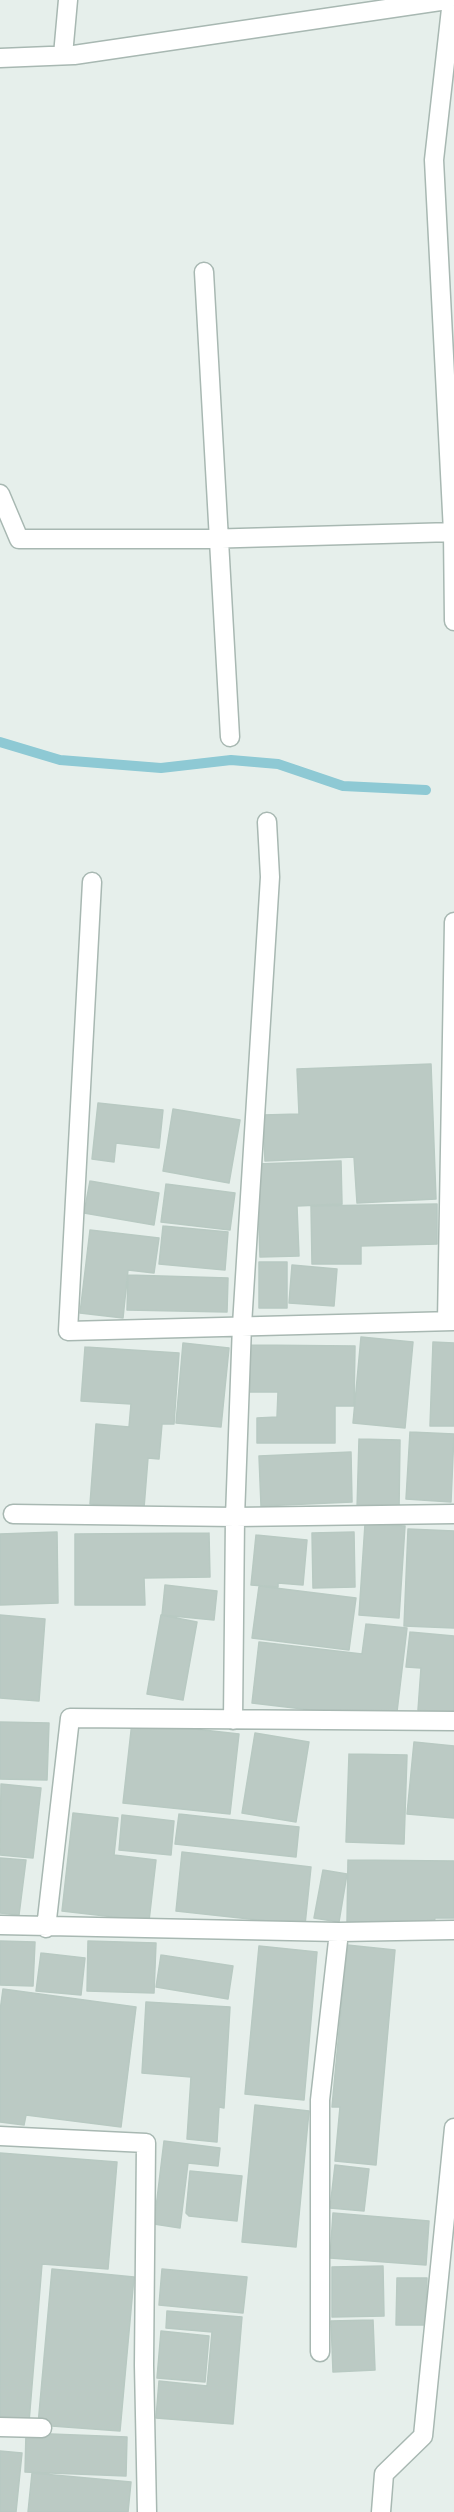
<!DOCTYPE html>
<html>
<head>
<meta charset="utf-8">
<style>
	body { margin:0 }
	canvas { display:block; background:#e6efeb }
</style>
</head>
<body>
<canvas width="454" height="2512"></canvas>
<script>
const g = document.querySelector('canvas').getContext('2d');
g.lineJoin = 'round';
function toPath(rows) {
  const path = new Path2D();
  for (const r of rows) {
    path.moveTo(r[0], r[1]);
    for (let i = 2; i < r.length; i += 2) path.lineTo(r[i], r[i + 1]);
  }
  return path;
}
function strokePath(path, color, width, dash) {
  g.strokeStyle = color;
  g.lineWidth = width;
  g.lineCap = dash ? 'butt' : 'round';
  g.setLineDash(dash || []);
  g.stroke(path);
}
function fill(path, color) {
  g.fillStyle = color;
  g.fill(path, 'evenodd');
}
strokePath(toPath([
	[0,742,60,760,161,768,231,760,278,764,343,786,426,790]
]), '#8ec9d4', 10);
const building = toPath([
	[431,1064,436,1199,357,1203,354,1157,265,1161,263,1115,299,1114,297,1069,431,1064],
	[98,1103,163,1110,159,1148,116,1143,114,1162,92,1159,98,1103],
	[173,1109,240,1120,229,1183,163,1171,173,1109],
	[341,1161,342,1204,297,1206,299,1256,260,1257,257,1164,341,1161],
	[90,1181,159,1193,154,1225,84,1213,90,1181],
	[166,1184,235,1193,230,1230,161,1222,166,1184],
	[437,1204,437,1244,361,1246,361,1264,312,1264,311,1206,437,1204],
	[163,1226,228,1232,225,1270,159,1264,163,1226],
	[90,1230,159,1238,154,1273,128,1270,123,1318,80,1313,90,1230],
	[259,1262,287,1262,287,1308,259,1308,259,1262],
	[292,1265,337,1269,334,1306,289,1303,292,1265],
	[128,1275,228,1278,227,1312,127,1310,128,1275],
	[361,1337,413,1342,405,1428,353,1423,361,1337],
	[433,1342,454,1343,454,1426,430,1426,433,1342],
	[183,1343,229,1348,221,1427,176,1423,183,1343],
	[250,1345,355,1346,354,1406,335,1406,335,1443,257,1443,257,1418,277,1417,278,1392,249,1392,250,1345],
	[85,1347,179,1353,174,1424,162,1424,159,1459,148,1458,144,1508,90,1504,96,1424,129,1427,131,1404,81,1401,85,1347],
	[410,1432,454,1434,451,1502,406,1499,410,1432],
	[359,1439,400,1440,399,1510,357,1509,359,1439],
	[351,1452,352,1502,261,1506,259,1456,351,1452],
	[365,1524,405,1526,399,1618,359,1615,365,1524],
	[408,1529,454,1531,454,1628,404,1626,408,1529],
	[57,1532,58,1603,0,1605,0,1534,57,1532],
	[354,1532,355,1587,313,1588,312,1533,354,1532],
	[209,1533,210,1577,144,1578,145,1605,75,1605,75,1534,209,1533],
	[256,1535,307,1540,303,1585,278,1583,278,1587,251,1585,256,1535],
	[165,1585,217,1591,214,1620,162,1615,165,1585],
	[259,1586,356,1598,349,1650,252,1638,259,1586],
	[0,1615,45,1619,39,1701,0,1698,0,1615],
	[161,1615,197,1622,183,1700,147,1694,161,1615],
	[366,1624,407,1628,396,1720,252,1703,259,1642,362,1654,366,1624],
	[410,1632,454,1636,454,1713,418,1710,421,1668,406,1667,410,1632],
	[0,1722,49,1723,47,1780,0,1779,0,1722],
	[132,1722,239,1734,230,1814,123,1803,132,1722],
	[255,1733,309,1742,296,1822,242,1813,255,1733],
	[414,1742,454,1746,454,1818,407,1814,414,1742],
	[349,1754,407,1755,404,1844,346,1842,349,1754],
	[1,1784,41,1788,33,1858,0,1855,1,1784],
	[73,1813,118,1818,114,1855,156,1860,149,1921,62,1911,73,1813],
	[179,1814,299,1827,296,1857,175,1844,179,1814],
	[122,1815,174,1821,171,1855,119,1850,122,1815],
	[182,1852,311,1867,305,1925,176,1911,182,1852],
	[0,1858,26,1860,19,1915,0,1913,0,1858],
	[348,1860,454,1861,454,1918,435,1918,434,1923,347,1922,348,1860],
	[323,1870,347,1874,339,1922,314,1918,323,1870],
	[0,1941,35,1942,33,1986,0,1985,0,1941],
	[88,1941,156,1943,154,1993,87,1991,88,1941],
	[347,1945,395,1950,376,2165,335,2161,340,2107,332,2107,347,1945],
	[259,1946,317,1952,304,2100,245,2094,259,1946],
	[41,1953,85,1958,81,1995,36,1991,41,1953],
	[161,1955,233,1966,228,1999,156,1987,161,1955],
	[3,1989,136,2007,121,2127,26,2115,24,2125,0,2122,0,2011,3,1989],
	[146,2002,230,2007,224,2108,219,2107,217,2142,187,2139,191,2077,142,2073,146,2002],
	[255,2105,309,2111,296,2247,242,2242,255,2105],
	[164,2141,220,2148,218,2166,188,2163,180,2228,154,2224,164,2141],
	[0,2153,117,2162,108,2269,42,2264,29,2422,0,2420,0,2153],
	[335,2165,369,2169,364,2211,330,2208,335,2165],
	[190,2171,242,2176,237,2221,189,2216,186,2213,190,2171],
	[333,2213,429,2221,426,2265,330,2258,333,2213],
	[383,2266,384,2316,332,2317,332,2267,383,2266],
	[52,2269,134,2277,120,2431,38,2425,52,2269],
	[162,2269,247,2277,243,2313,159,2305,162,2269],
	[397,2278,427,2278,426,2325,396,2325,397,2278],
	[167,2311,242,2317,233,2424,156,2418,159,2381,207,2386,212,2332,166,2328,167,2311],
	[373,2320,375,2370,333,2372,331,2321,373,2320],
	[161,2331,209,2336,205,2382,157,2378,161,2331],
	[26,2433,127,2437,126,2476,25,2472,26,2433],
	[0,2451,22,2453,16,2512,0,2512,0,2451],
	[32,2473,131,2482,128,2512,28,2512,32,2473]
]);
fill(building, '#bbcac4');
strokePath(building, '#b8c9c2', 1.5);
const minor = toPath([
	[452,0,434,160,453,532,454,621],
	[63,55,68,0],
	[0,58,74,55,447,0],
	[204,272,230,737],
	[0,494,19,539,204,539,454,532],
	[92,882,68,1331,454,1321],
	[447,1321,454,922],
	[13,1514,235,1517,454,1514],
	[233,1720,235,1517,242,1325,270,877,267,822],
	[0,1925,339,1932,454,1930],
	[46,1928,70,1718,454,1721],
	[0,2136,146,2143,144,2365,147,2512],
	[320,2352,320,2100,339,1932],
	[0,2427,42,2428],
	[381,2512,384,2474,423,2436,454,2128]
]);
strokePath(minor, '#a8b8b2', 21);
strokePath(minor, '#fff', 18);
</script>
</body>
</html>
